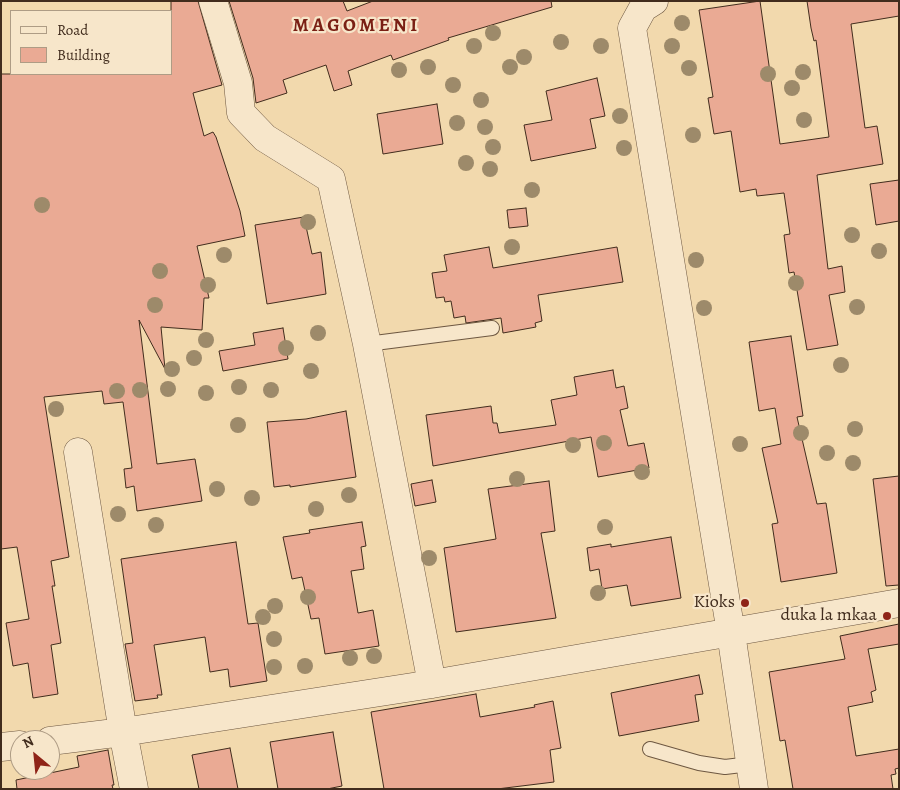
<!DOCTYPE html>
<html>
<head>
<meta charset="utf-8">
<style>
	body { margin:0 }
	#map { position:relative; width:900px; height:790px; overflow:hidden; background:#f2d9ad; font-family:Alegreya,serif }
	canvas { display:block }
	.frame { position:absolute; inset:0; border:2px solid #412c1d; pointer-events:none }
	.legend { position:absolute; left:10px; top:10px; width:162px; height:65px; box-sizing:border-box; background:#f7e6ca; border:1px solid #ae9c85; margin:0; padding:6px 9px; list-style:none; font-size:15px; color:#412c1d }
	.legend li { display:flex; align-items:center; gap:10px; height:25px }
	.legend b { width:25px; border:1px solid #ae9c85 }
	.north { position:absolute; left:10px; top:730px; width:50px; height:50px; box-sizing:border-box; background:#f7e6ca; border:1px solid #ae9c85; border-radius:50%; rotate:332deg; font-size:14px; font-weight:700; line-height:20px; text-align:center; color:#412c1d }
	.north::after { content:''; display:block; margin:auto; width:18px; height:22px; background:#8f2418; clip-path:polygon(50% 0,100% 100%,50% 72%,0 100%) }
</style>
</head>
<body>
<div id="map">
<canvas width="900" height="790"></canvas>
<div class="frame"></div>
<ul class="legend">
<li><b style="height:6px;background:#f7e6ca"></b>Road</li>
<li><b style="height:14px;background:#eaaa94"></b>Building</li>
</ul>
<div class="north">N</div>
</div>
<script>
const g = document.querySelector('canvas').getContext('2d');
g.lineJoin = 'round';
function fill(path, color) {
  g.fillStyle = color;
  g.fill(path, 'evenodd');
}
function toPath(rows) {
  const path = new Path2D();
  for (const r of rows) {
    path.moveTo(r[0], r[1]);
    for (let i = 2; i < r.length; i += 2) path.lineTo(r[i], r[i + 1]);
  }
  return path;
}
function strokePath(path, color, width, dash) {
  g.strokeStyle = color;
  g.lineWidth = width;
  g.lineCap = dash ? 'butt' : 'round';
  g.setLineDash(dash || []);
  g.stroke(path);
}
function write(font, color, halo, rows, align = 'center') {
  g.font = font + ' Alegreya,serif';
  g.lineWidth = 4.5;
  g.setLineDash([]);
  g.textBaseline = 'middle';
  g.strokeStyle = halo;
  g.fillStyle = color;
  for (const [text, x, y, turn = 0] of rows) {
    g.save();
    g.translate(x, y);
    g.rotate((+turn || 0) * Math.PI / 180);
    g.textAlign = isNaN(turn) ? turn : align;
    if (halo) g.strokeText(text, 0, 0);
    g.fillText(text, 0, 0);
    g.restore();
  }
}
const building = toPath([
	[171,1,198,1,222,85,193,93,204,136,213,132,216,137,240,211,245,236,197,246,209,298,204,298,202,330,161,327,165,369,139,320,157,464,195,459,202,501,137,511,134,486,126,488,124,469,132,468,123,402,104,404,102,391,44,397,69,557,51,561,55,586,52,586,61,643,51,645,58,694,33,698,28,663,13,666,6,623,29,619,17,547,1,549,1,74,171,74,171,1],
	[229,1,343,1,347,11,373,1,551,1,552,7,448,38,449,40,393,60,391,55,348,71,352,85,334,91,326,65,283,80,287,93,256,103,253,78,229,1],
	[760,1,780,144,829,137,816,40,814,41,811,28,807,1,899,1,899,16,851,24,865,128,877,126,883,164,817,175,828,269,842,266,845,292,829,295,838,345,807,350,794,272,789,273,784,235,790,234,784,193,757,196,756,189,740,192,731,131,714,134,708,98,713,97,699,10,760,1],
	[597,78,605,116,590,119,596,148,531,161,524,125,552,120,546,91,597,78],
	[437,104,443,144,383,154,377,114,437,104],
	[899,180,899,221,876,225,870,184,899,180],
	[526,208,528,226,509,228,507,210,526,208],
	[304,217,312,254,321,252,326,294,267,304,255,225,304,217],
	[489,247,493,268,617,247,623,282,538,295,542,321,535,323,536,327,503,333,501,318,466,323,465,316,454,318,451,301,445,302,444,297,436,298,432,273,447,271,444,255,489,247],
	[283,328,288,359,223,371,219,351,255,345,253,333,283,328],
	[791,336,803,416,797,417,817,504,826,503,837,573,781,582,772,524,778,523,762,448,781,444,775,408,759,411,749,342,791,336],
	[613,370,616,388,624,386,628,408,620,410,628,446,644,443,649,468,598,477,591,437,433,466,426,415,491,406,493,423,497,423,499,433,556,425,551,400,577,395,574,377,613,370],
	[346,411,356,477,290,487,290,485,274,487,267,422,306,419,346,411],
	[899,476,899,585,886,586,873,479,899,476],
	[432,480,436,502,415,506,411,484,432,480],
	[549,481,555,531,541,533,556,618,456,632,444,548,496,539,488,489,549,481],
	[362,522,366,546,361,547,364,569,351,571,358,613,373,610,379,646,325,654,319,618,311,619,302,577,292,579,283,537,310,533,309,530,362,522],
	[671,537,681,598,631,606,627,585,602,589,599,569,590,571,587,548,611,544,611,547,671,537],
	[236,542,248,624,258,623,267,681,230,687,228,669,210,672,205,637,154,645,162,695,157,695,158,698,135,701,125,644,133,643,121,559,236,542],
	[899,624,899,644,868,649,876,690,871,692,873,702,848,707,856,756,899,749,899,768,895,769,896,774,891,775,893,789,793,789,785,740,780,741,769,672,845,659,840,636,899,624],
	[699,675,703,694,695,695,699,721,619,736,611,693,699,675],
	[476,694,480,717,535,707,534,705,553,701,561,748,550,750,554,782,497,789,384,789,371,712,476,694],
	[333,732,342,786,327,789,278,789,270,742,333,732],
	[230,748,238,789,199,789,192,755,230,748],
	[108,750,114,785,112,785,113,789,17,789,16,780,79,767,77,756,108,750]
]);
fill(building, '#eaaa94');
strokePath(building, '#412c1d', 1);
const service = toPath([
	[367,344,492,328],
	[650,749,699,763,725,767,750,764]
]);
const minor = toPath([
	[213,1,238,83,241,113,265,138,331,179,367,344,432,684],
	[654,1,643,8,632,28,731,633,754,789],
	[50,741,123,732,78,452],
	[1,747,20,745],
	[134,789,123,732,432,684,899,603]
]);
strokePath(service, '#6d5741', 16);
strokePath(minor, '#6d5741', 29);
strokePath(service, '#f7e6ca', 14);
strokePath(minor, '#f7e6ca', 28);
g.fillStyle = '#9d8a6a';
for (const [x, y] of [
	[682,23],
	[493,33],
	[561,42],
	[474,46],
	[601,46],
	[672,46],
	[524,57],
	[428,67],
	[510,67],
	[689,68],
	[399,70],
	[803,72],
	[768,74],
	[453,85],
	[792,88],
	[481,100],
	[620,116],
	[804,120],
	[457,123],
	[485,127],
	[693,135],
	[493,147],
	[624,148],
	[466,163],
	[490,169],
	[532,190],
	[42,205],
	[308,222],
	[852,235],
	[512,247],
	[879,251],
	[224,255],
	[696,260],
	[160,271],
	[796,283],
	[208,285],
	[155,305],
	[857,307],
	[704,308],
	[318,333],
	[206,340],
	[286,348],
	[194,358],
	[841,365],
	[172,369],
	[311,371],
	[239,387],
	[168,389],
	[140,390],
	[271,390],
	[117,391],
	[206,393],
	[56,409],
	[238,425],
	[855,429],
	[801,433],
	[604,443],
	[740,444],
	[573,445],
	[827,453],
	[853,463],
	[642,472],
	[517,479],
	[217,489],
	[349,495],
	[252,498],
	[316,509],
	[118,514],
	[156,525],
	[605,527],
	[429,558],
	[598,593],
	[308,597],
	[275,606],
	[263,617],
	[274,639],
	[374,656],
	[350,658],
	[305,666],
	[274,667]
]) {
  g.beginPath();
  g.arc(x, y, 8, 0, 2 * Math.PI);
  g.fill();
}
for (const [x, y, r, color] of [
	[745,603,5,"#8f2418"],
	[887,616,5,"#8f2418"]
]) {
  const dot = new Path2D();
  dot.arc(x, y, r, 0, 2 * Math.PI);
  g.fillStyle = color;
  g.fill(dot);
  strokePath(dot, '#f7e6ca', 2);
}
write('18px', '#412c1d', '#f7e6ca', [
	["Kioks",735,603],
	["duka la mkaa",877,616]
], 'right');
write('bold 19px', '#7a1f14', '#f7e6ca', [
	["M A G O M E N I",355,26]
]);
</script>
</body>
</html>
